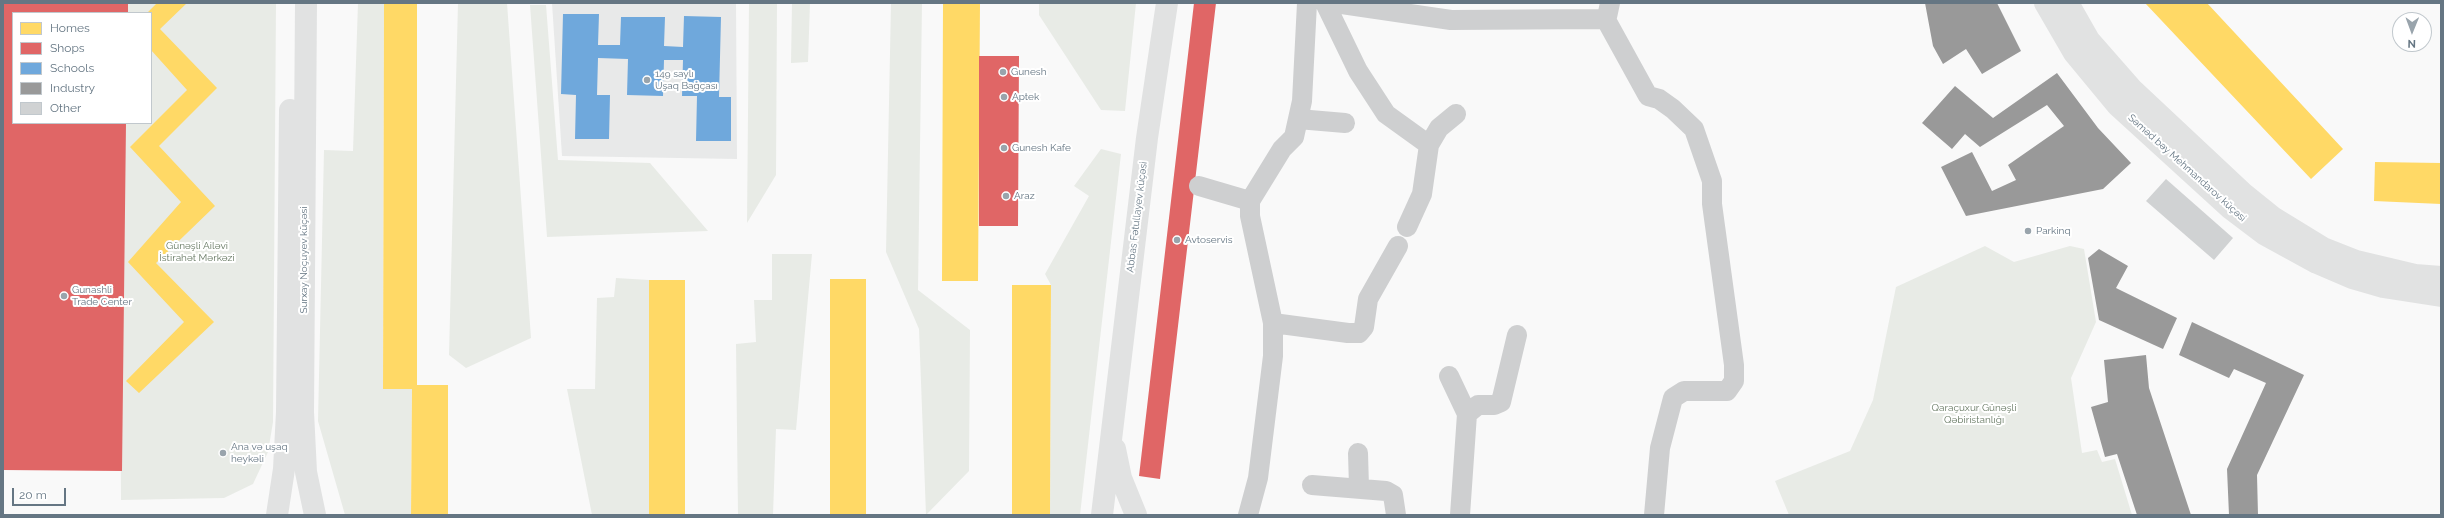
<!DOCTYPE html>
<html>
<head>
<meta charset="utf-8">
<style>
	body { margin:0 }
	#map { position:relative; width:2444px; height:518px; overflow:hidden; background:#f9f9f9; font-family:Raleway,sans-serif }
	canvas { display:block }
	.frame { position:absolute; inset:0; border:4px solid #657683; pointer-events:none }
	.legend { position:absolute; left:12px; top:12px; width:140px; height:112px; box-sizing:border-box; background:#fff; border:1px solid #c1c8cd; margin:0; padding:5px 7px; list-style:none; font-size:12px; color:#657683 }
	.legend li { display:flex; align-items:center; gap:8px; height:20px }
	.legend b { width:20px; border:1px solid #c1c8cd }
	.north { position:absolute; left:2392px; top:12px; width:40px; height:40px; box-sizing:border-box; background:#fff; border:1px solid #c1c8cd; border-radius:50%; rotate:181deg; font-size:11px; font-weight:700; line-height:16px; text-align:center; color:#657683 }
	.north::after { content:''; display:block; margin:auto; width:14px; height:18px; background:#99a4ac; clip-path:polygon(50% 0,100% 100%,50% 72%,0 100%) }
	.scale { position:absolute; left:12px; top:488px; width:54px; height:18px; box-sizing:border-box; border:2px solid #657683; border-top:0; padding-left:5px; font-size:12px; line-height:14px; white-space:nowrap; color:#657683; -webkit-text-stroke:3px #fff; paint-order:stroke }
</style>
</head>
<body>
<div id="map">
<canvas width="2444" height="518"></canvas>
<div class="frame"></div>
<ul class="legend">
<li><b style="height:11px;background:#ffd966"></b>Homes</li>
<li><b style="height:11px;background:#e06666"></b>Shops</li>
<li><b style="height:11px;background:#6fa8dc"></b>Schools</li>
<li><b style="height:11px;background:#999"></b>Industry</li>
<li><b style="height:11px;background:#d0d2d3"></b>Other</li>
</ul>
<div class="north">N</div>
<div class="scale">20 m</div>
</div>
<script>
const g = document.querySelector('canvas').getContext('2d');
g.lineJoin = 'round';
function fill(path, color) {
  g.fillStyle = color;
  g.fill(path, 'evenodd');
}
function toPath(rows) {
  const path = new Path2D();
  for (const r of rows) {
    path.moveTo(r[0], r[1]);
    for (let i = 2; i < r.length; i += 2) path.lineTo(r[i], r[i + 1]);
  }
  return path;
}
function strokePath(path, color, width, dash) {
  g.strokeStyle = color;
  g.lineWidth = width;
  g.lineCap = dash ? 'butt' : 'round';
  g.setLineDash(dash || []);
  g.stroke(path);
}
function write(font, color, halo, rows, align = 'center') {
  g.font = font + ' Raleway,sans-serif';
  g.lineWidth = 4;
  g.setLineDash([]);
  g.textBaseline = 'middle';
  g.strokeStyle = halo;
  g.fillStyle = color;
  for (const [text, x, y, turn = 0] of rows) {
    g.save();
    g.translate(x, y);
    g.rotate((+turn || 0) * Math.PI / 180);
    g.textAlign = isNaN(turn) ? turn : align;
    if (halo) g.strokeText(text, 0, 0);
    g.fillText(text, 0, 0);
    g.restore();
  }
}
fill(toPath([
	[552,3,736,3,737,159,562,156]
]), '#e8e9e9');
fill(toPath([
	[118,3,276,3,273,422,268,452,253,484,224,498,121,500,119,123,151,123,151,13,118,13],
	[358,3,384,3,383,389,412,389,411,514,408,515,345,515,318,421,324,150,353,151],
	[458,3,507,3,531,338,466,368,449,355],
	[749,3,777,3,776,175,747,223],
	[792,3,810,3,808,62,791,63],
	[891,3,922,3,918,290,970,330,969,471,926,515,919,329,886,252],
	[1039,3,1136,3,1125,111,1101,110,1039,15],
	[530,5,546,5,558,160,650,163,708,231,547,237],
	[1101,149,1121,154,1080,515,1050,515,1051,285,1045,274,1089,196,1074,186],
	[1985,246,2014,262,2070,246,2084,249,2096,322,2071,378,2082,453,2097,450,2102,462,2115,459,2132,515,1789,515,1775,481,1850,451,1873,400,1896,287],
	[772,254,812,254,796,430,776,429,773,515,738,515,736,344,756,342,754,300,772,300],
	[616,278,649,280,649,515,592,515,567,389,595,389,597,298,614,297]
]), '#e8ebe6');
fill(toPath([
	[157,3,187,3,160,29,217,88,159,146,215,206,156,263,214,322,139,393,126,381,184,322,128,262,181,202,130,147,187,90,151,50,151,13,147,13],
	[384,3,417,3,417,385,448,385,448,515,411,515,412,389,383,389],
	[943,3,980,3,978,281,942,281],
	[2145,3,2207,3,2343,149,2311,179],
	[2375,162,2441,163,2441,204,2374,201],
	[830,279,866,279,866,515,830,515],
	[649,280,685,280,685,515,649,515],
	[1012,285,1051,285,1050,515,1012,515]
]), '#ffd966');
fill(toPath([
	[3,3,128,3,128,13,13,13,13,123,126,123,122,471,3,470],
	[1194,3,1216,3,1160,479,1139,476],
	[979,56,1019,56,1018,226,979,226]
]), '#e06666');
fill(toPath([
	[563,14,599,14,598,45,620,45,621,17,665,17,664,46,683,47,684,16,721,17,719,97,731,97,731,141,696,141,697,96,682,96,683,60,664,60,663,96,627,95,628,59,598,58,597,95,610,95,609,139,575,139,576,95,561,94]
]), '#6fa8dc');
fill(toPath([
	[1925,3,1997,3,2021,51,1982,74,1966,49,1943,64,1933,46],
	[2057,73,2098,128,2131,163,2103,189,1966,216,1941,167,1972,152,1992,191,2016,180,2008,165,2064,126,2047,105,1980,147,1965,134,1952,149,1922,123,1955,86,1993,118],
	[2099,249,2128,266,2116,288,2177,318,2163,349,2099,320,2088,258],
	[2192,322,2304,375,2257,475,2258,515,2229,515,2227,469,2266,383,2234,369,2229,378,2179,355],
	[2146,355,2149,388,2191,515,2137,515,2117,454,2105,457,2091,407,2108,402,2104,360]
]), '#999');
fill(toPath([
	[2166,179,2233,238,2214,260,2146,201]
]), '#d0d2d3');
strokePath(toPath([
	[1325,3,1358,71,1386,114,1429,145],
	[1335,3,1451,20,1602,19,1607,17,1610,3],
	[1605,18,1648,96,1659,99,1673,109,1694,129,1712,181,1712,204,1734,365,1734,381,1727,391,1684,391,1673,398,1660,448,1654,515],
	[1298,119,1345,123],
	[1199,186,1250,201],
	[1407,227,1422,194,1429,145,1439,128,1456,114],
	[1273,323,1348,333,1359,333,1364,327,1368,299,1398,246],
	[1449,376,1467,414],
	[1358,453,1359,487],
	[1312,485,1386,491,1393,495,1396,515],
	[1248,515,1258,478,1273,356,1273,323,1250,216,1250,201,1282,149,1294,137,1302,101,1307,3],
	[1460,515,1467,414,1478,405,1494,405,1501,402,1517,335]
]), '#cecfd0', 20);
strokePath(toPath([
	[306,3,303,412,306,472,315,515],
	[2045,3,2074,53,2117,105,2231,209,2264,234,2317,263,2352,278,2383,287,2441,296],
	[2068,3,2089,40,2132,89,2243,193,2274,218,2323,248,2356,261,2415,275,2441,277],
	[1115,449,1121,478,1136,515],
	[277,515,284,469,287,412,290,110],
	[1102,515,1147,138,1167,3]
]), '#e1e2e2', 22);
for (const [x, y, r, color] of [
	[1003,72,4,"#99a4ac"],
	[647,80,4,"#99a4ac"],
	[1004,97,4,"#99a4ac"],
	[1004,148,4,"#99a4ac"],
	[1006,196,4,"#99a4ac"],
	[2028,231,4,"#99a4ac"],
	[1177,240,4,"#99a4ac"],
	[64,296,4,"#99a4ac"],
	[223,453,4,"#99a4ac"]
]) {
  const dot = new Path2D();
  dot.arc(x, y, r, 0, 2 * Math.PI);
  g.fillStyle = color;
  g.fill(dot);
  strokePath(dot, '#fff', 1.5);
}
write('10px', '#657683', '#fff', [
	["Gunesh",1011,72],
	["149 saylı",655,74],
	["Uşaq Bağçası",655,86],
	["Aptek",1012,97],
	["Gunesh Kafe",1012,148],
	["Araz",1014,196],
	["Parkinq",2036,231],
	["Avtoservis",1185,240],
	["Gunashli",72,290],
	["Trade Center",72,302],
	["Ana və uşaq",231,447],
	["heykəli",231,459]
], 'left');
write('10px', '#657683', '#fff', [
	["Səməd bəy Mehmandarov küçəsi",2187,168,42],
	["Abbas Fətullayev küçəsi",1137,217,-83],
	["Surxay Noçuyev küçəsi",304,260,-90]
]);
write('10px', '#687a64', '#fff', [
	["Günəşli Ailəvi",197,246],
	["İstirahət Mərkəzi",197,258],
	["Qaraçuxur Günəşli",1974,408],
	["Qəbiristanlığı",1974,420]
]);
</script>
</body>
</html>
